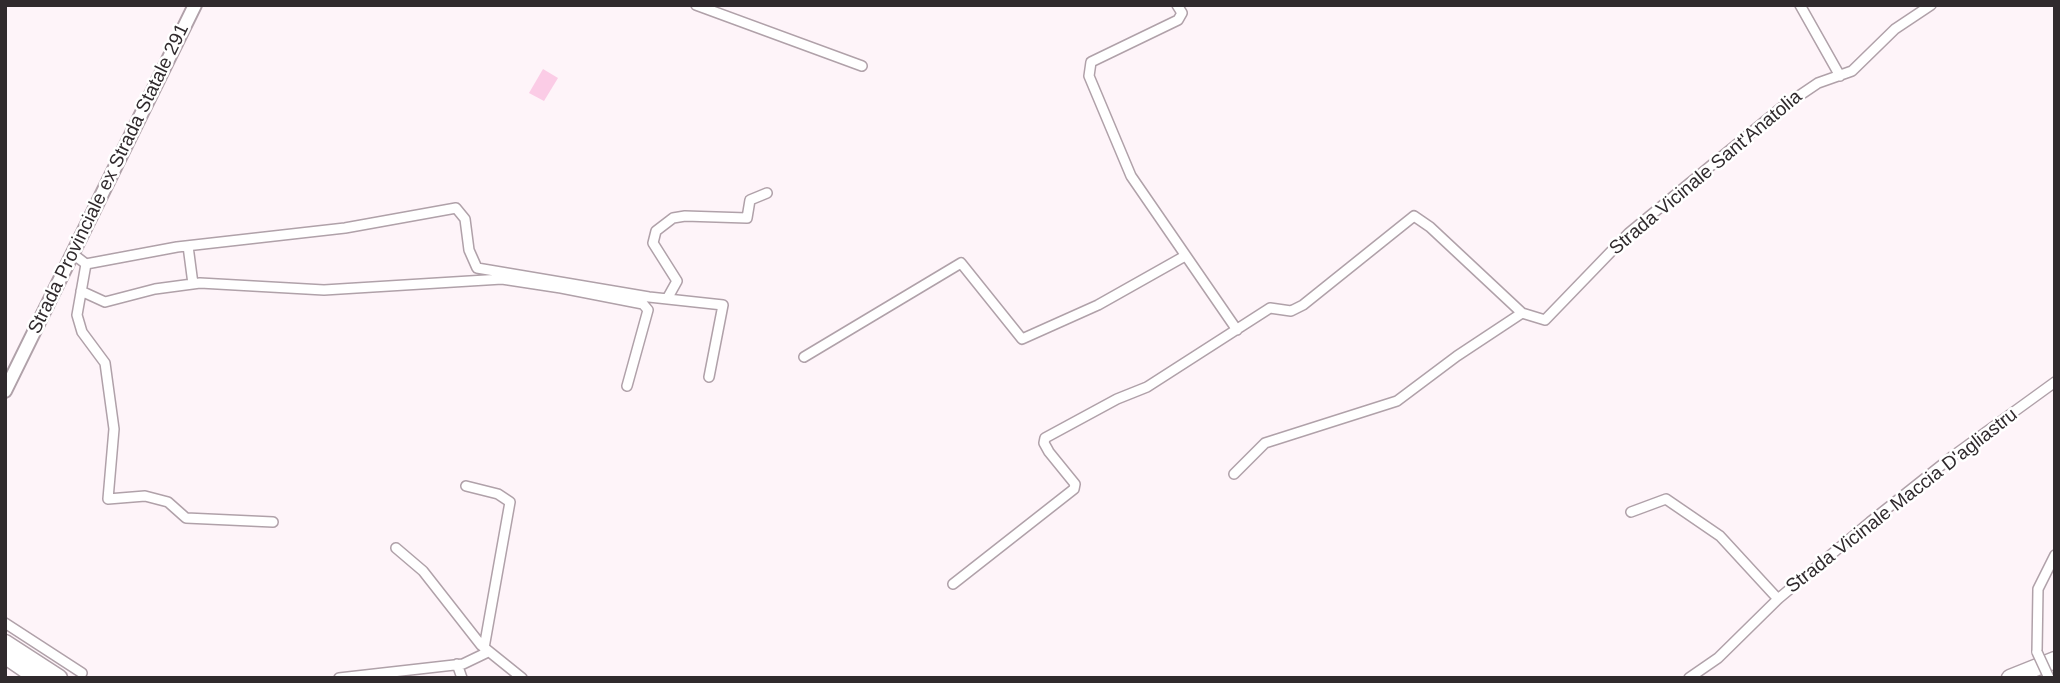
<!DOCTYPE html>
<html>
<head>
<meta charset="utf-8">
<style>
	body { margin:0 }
	#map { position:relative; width:2060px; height:683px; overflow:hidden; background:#fef4f9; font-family:Helvetica,sans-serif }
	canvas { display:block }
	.frame { position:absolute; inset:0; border:7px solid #302a2d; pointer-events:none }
</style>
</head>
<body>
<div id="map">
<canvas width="2060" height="683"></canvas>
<div class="frame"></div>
</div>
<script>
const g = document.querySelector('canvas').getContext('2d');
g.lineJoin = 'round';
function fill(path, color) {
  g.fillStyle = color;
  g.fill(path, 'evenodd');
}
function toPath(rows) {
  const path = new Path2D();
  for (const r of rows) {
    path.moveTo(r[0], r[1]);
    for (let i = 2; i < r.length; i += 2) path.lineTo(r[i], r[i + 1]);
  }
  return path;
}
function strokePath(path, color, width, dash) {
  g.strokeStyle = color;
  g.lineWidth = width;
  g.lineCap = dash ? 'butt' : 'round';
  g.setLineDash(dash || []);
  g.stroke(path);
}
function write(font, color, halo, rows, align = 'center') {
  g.font = font + ' Helvetica,sans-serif';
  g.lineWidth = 5;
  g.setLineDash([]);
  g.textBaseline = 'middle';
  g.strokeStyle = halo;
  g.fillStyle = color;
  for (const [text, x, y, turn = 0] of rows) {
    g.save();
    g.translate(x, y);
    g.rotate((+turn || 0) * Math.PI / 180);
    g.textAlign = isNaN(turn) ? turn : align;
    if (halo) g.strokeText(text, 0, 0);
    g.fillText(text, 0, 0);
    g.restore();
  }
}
fill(toPath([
	[543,69,558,78,544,101,529,93]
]), '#fbcce6');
const street = toPath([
	[696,5,862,66],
	[1177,5,1182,13,1178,20,1091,62,1089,76,1131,176,1237,330],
	[1800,5,1840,76],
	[188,246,193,284],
	[73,254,86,264,77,315,82,332,105,363,114,429,108,499,145,496,168,502,186,518,273,522],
	[86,264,177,247,345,228,456,208,465,219,469,250,477,268,649,297,723,305,709,377],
	[81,291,105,302,155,289,200,283,324,290,502,279,561,288,643,304,648,310,627,386],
	[667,299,677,281,653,243,656,231,673,218,685,216,747,218,750,200,767,193],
	[804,357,961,263,1022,339,1098,305,1185,256],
	[1234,474,1265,443,1397,401,1457,356,1522,313],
	[466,486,498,494,510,502,484,648],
	[1631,512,1666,499,1720,536,1778,599],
	[396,548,423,571,481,645,522,678],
	[953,584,1074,489,1075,484,1049,452,1044,443,1045,438,1117,399,1147,387,1270,308,1291,311,1303,305,1414,216,1430,227,1522,313,1545,320,1629,233,1781,108,1818,83,1852,71,1895,29,1931,5],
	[5,623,82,673],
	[2037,652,2038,589,2055,555],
	[457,664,462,678],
	[339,678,463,664,488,652],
	[1689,678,1718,658,1778,599,1870,522,1953,456,2055,382]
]);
const secondary = toPath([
	[5,391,195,5]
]);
const highway = toPath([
	[5,643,59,678],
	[10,659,38,678],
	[2010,678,2055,660]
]);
strokePath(street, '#b0a1a9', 12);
strokePath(secondary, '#b0a1a9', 16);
strokePath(highway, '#b0a1a9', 19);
strokePath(street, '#fff', 9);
strokePath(secondary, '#fff', 12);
strokePath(highway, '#fff', 16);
const streetBridge = toPath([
	[2037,652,2049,678]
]);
strokePath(streetBridge, '#b0a1a9', 12, []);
strokePath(streetBridge, '#fff', 9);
write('19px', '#302a2d', '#fff', [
	["Strada Vicinale Sant'Anatolia",1706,173,-40],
	["Strada Provinciale ex Strada Statale 291",109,179,-64],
	["Strada Vicinale Maccia D'agliastru",1902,501,-38]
]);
</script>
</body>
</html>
